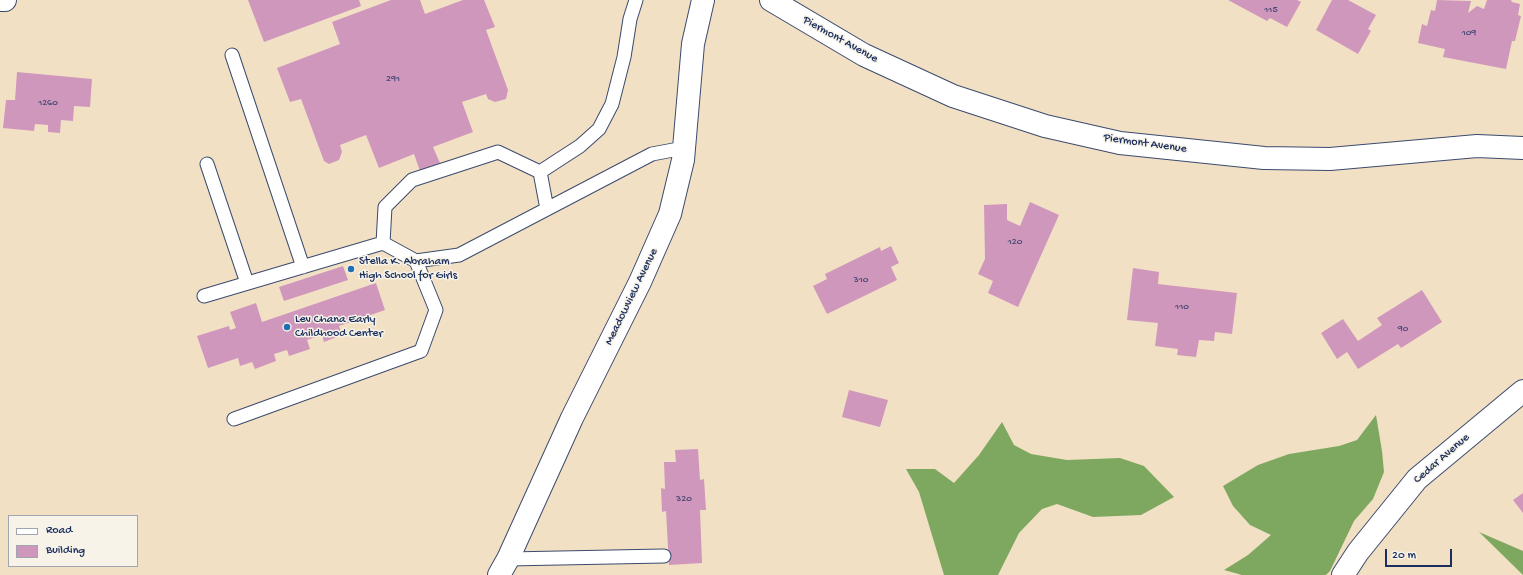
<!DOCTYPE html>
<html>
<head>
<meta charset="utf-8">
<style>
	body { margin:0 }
	#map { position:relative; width:1523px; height:575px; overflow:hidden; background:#f2e0c4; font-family:"Gochi Hand",sans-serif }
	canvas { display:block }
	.legend { position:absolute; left:8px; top:515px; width:130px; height:52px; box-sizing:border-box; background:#f7f3e8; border:1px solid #9fa5b1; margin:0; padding:5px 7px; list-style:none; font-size:12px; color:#1b2f5e }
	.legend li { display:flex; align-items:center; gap:8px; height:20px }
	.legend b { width:20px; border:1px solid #9fa5b1 }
	.scale { position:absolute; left:1385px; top:549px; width:67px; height:18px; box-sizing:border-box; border:2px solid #1b2f5e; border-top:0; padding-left:5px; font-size:12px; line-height:14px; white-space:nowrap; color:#1b2f5e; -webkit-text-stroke:3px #f7f3e8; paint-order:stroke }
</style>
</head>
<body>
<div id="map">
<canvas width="1523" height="575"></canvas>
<ul class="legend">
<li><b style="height:5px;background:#fff"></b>Road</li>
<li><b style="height:11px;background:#d097bd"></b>Building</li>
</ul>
<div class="scale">20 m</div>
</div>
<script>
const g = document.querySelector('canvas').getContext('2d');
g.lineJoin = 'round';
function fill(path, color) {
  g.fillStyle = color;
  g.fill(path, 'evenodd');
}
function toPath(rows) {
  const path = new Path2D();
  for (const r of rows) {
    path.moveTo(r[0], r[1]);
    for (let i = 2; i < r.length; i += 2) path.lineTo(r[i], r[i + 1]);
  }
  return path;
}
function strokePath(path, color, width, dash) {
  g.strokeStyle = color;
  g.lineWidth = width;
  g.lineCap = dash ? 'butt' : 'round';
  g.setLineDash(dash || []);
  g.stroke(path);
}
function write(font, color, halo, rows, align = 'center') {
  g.font = font + ' "Gochi Hand",sans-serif';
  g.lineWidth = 3;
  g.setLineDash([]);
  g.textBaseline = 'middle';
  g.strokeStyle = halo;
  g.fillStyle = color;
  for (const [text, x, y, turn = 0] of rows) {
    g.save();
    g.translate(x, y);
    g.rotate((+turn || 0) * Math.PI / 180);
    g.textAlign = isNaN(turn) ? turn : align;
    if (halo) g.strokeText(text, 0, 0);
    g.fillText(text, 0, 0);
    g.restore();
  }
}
fill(toPath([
	[1376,415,1382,451,1384,472,1373,499,1354,521,1330,571,1326,575,1242,575,1224,570,1248,555,1271,535,1250,525,1233,506,1223,486,1258,465,1289,454,1339,446,1357,440],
	[1002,422,1014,445,1031,454,1067,460,1120,458,1144,466,1174,497,1141,515,1093,517,1057,504,1042,509,1019,533,998,575,944,575,919,492,906,469,935,469,954,483,979,455],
	[1479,532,1523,551,1523,575]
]), '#7ea860');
fill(toPath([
	[248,0,359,0,361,6,264,42],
	[391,0,420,0,425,14,463,0,484,0,495,27,486,30,508,90,506,99,495,102,488,99,486,94,462,102,473,132,433,147,440,163,420,171,414,154,379,168,366,135,340,145,342,152,339,160,329,164,324,161,301,99,290,102,277,68,340,44,332,22],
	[1228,0,1297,0,1301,2,1287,27,1270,18,1267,21],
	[1332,0,1348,0,1376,15,1368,29,1371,31,1358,54,1316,30],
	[1437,0,1471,1,1468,13,1477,6,1484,9,1487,0,1511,0,1512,2,1520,4,1518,15,1521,16,1515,41,1512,41,1506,69,1443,57,1445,49,1418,43,1422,24,1427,26,1431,10,1435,11],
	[17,72,92,79,90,107,74,106,73,121,61,120,60,133,48,132,48,125,35,124,34,131,3,128,6,100,15,100],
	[1030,202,1059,215,1018,307,988,293,993,281,978,274,985,259,984,205,1007,204,1007,220,1020,226],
	[891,246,899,263,891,267,897,280,827,314,813,286,827,279,825,274,880,247,881,251],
	[343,266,348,280,284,301,279,287],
	[1133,268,1159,272,1158,284,1237,293,1232,334,1215,332,1214,341,1199,340,1196,357,1177,355,1178,349,1155,346,1158,323,1127,320],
	[376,283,385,310,339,326,342,335,324,342,322,335,307,340,310,349,289,356,287,350,274,354,276,361,255,369,252,362,240,366,238,358,208,368,197,336,229,326,230,330,236,328,230,312,256,303,262,322],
	[1422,290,1442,322,1401,348,1398,344,1358,369,1347,352,1337,359,1321,333,1343,319,1358,341,1382,325,1377,318],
	[849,390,888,400,880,427,842,417],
	[698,449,700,480,704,479,706,510,700,510,702,563,669,565,666,511,662,512,661,488,665,489,664,462,676,462,675,450],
	[1523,493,1523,513,1513,500]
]), '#d097bd');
const lane = toPath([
	[232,55,303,267],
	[207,164,247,283],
	[540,172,580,146,599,129,612,104,624,57,630,19,636,0],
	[416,261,383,243,385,207,412,180,498,152,540,172,547,209],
	[204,296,383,243],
	[234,419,421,351,436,310,416,261,459,255,652,154,684,148],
	[508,559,664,556]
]);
const street = toPath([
	[0,0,5,0],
	[771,0,864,55,953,96,1045,126,1120,143,1264,158,1330,159,1477,146,1523,148],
	[499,575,508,559,572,418,640,282,670,214,683,160,693,44,703,0],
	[1343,575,1358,552,1417,479,1523,391]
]);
strokePath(lane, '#3b4a6d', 15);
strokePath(street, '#3b4a6d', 24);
strokePath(lane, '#fff', 13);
strokePath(street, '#fff', 22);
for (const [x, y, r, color] of [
	[351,269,4,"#1f6fb2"],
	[287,327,4,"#1f6fb2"]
]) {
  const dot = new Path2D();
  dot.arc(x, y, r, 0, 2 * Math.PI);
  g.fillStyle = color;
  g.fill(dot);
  strokePath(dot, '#f7f3e8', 1.5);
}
write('10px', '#484976', null, [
	["115",1271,10],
	["109",1469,33],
	["291",393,79],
	["1260",48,103],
	["120",1015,242],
	["310",861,280],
	["110",1182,307],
	["90",1403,329],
	["320",684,499]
]);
write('12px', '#1b2f5e', '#f7f3e8', [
	["Piermont Avenue",840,40,29],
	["Piermont Avenue",1145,144,8],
	["Meadowview Avenue",632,297,-64],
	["Cedar Avenue",1442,459,-41]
]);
write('12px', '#1b2f5e', '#f7f3e8', [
	["Stella K. Abraham",359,262],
	["High School for Girls",359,276],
	["Lev Chana Early",295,320],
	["Childhood Center",295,334]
], 'left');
</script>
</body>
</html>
